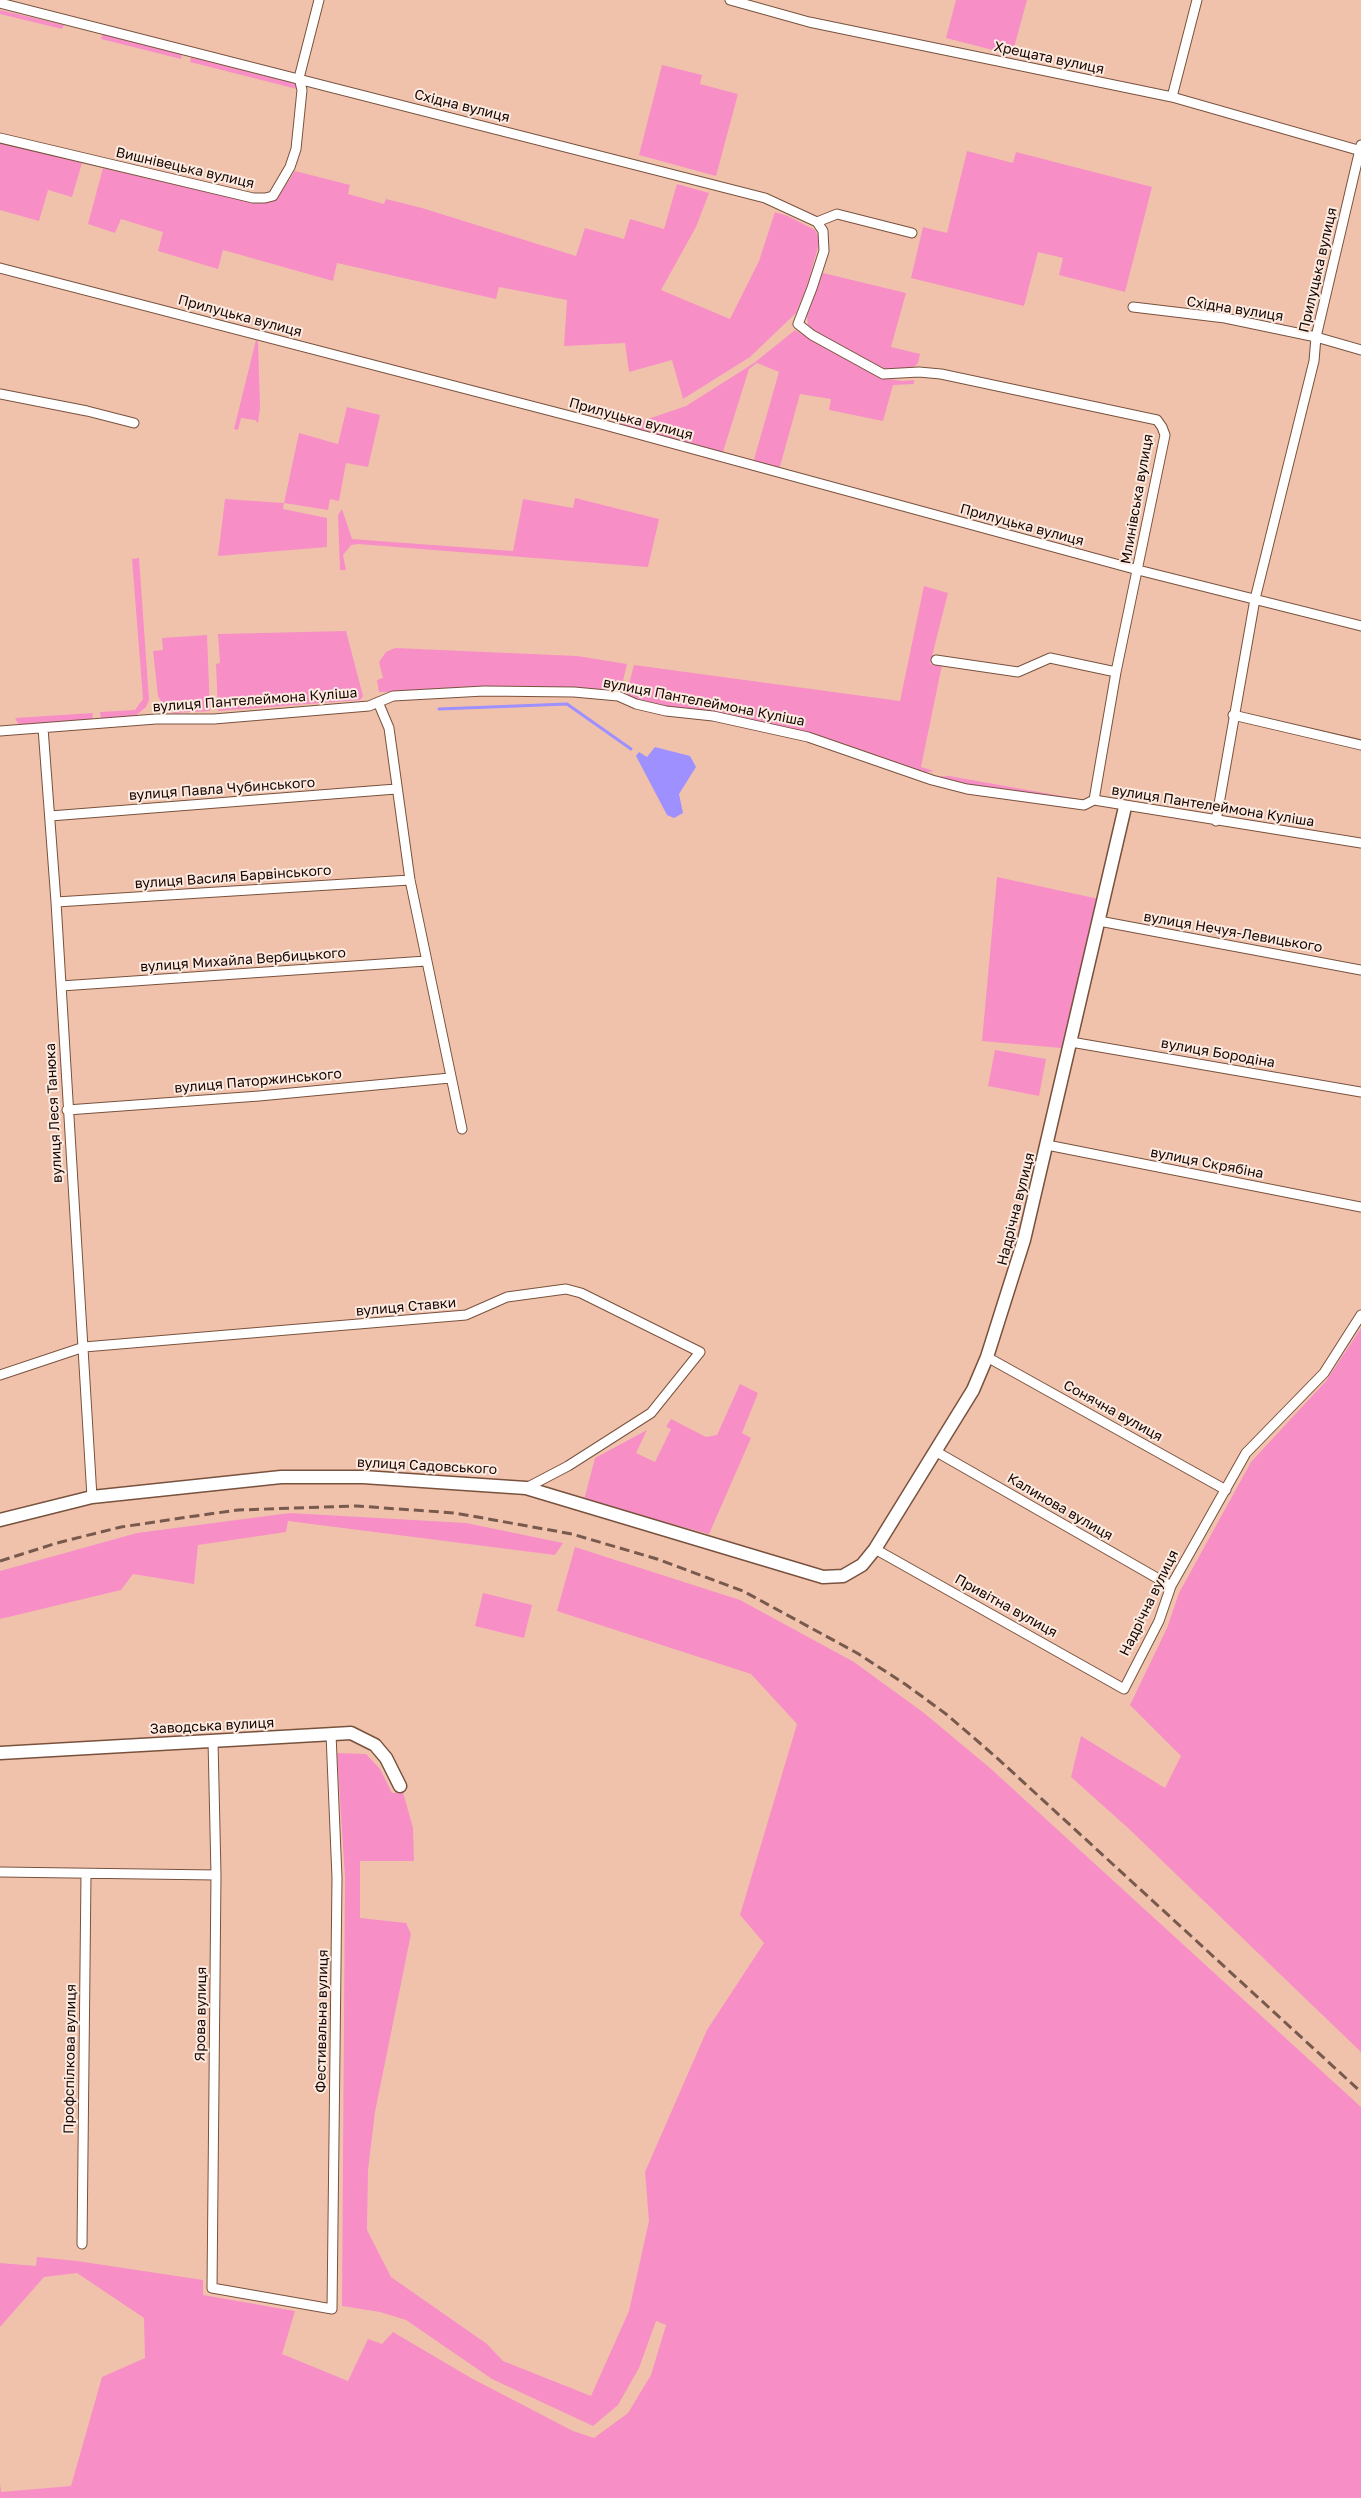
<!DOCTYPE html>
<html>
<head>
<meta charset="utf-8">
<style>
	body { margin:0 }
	canvas { display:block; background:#f0c2ac }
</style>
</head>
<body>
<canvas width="1361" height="2498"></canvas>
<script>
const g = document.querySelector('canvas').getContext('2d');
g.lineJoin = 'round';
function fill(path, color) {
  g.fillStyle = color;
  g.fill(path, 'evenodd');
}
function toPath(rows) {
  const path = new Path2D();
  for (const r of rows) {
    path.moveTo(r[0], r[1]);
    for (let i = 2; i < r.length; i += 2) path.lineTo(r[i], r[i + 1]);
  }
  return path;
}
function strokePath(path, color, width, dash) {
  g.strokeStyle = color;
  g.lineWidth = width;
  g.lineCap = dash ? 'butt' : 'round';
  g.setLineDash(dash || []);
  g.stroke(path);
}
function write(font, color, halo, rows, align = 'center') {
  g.font = font + ' "Golos Text",sans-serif';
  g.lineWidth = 4;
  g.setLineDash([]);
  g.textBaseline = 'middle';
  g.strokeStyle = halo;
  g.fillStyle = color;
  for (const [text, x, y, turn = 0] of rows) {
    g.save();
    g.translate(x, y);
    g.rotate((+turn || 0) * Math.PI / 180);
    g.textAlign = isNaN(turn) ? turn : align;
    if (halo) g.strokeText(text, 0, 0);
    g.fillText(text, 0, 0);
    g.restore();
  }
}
fill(toPath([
	[956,0,1027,0,1012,55,946,38],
	[0,10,64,25,62,29,0,14],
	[103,33,182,54,181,59,101,39],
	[191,57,298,84,297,89,190,62],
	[662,65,702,75,700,84,738,94,716,176,639,155],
	[0,142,82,163,72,197,48,190,39,221,0,210],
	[967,151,1013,163,1016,152,1152,187,1125,292,1059,275,1063,258,1038,252,1024,306,911,278,923,227,947,233],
	[103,168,252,202,265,203,276,200,295,171,350,185,348,194,384,204,386,199,422,208,576,256,585,228,624,239,630,219,664,229,677,184,709,193,696,227,661,290,730,319,759,261,775,212,788,216,815,230,820,240,807,286,796,313,750,357,683,399,672,360,629,372,625,343,564,346,567,300,499,287,496,299,337,263,333,281,223,250,218,269,158,251,163,232,121,219,115,233,88,224],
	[823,273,906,293,891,347,920,354,918,363,912,369,884,371,813,331,808,325,807,316],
	[795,330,881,378,903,381,914,380,914,384,893,385,883,421,829,410,831,399,800,394,779,470,753,463,779,372,757,363,749,369,722,455,618,424,645,420,686,406,754,363],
	[256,340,258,341,260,408,258,423,255,420,241,418,238,430,234,429],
	[347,407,380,415,368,467,346,463,339,501,330,499,328,510,284,503,283,509,327,518,327,547,218,556,225,499,284,503,299,433,338,444],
	[575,498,659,519,648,567,358,544,351,545,343,555,346,570,340,570,338,515,342,509,352,539,513,551,523,499,573,508],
	[139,558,149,700,146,707,134,717,101,719,100,712,135,710,143,699,132,559],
	[924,586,948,593,930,664,942,665,921,767,934,771,921,773,809,734,666,708,637,701,626,695,634,665,900,701],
	[346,631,363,696,360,700,218,711,216,664,220,663,218,634],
	[207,635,210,711,174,713,164,707,158,696,153,651,163,650,162,638],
	[395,648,577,656,627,664,623,681,609,691,379,692,377,680,383,678,379,662,386,652],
	[93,713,92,720,19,725,15,718],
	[949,776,1084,800,1084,803,968,786,934,777],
	[997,877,1099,899,1061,1048,982,1041],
	[995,1050,1046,1059,1039,1096,988,1086],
	[1361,1328,1361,2052,1128,1828,1071,1777,1081,1736,1165,1788,1181,1756,1130,1705,1167,1628,1179,1593,1251,1462,1326,1381],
	[740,1384,758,1393,742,1433,751,1438,709,1534,584,1500,595,1458,647,1430,636,1453,655,1462,671,1429,666,1427,671,1419,706,1437,717,1435],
	[290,1513,466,1523,563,1543,555,1555,288,1521,286,1532,198,1545,194,1584,133,1574,121,1590,0,1619,0,1571,137,1533],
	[575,1547,740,1600,854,1662,924,1713,990,1768,1361,2107,1361,2498,0,2498,0,2483,1,2492,71,2486,102,2377,145,2358,144,2318,77,2273,44,2277,0,2327,0,2263,36,2266,37,2257,77,2261,203,2280,203,2295,295,2311,282,2354,348,2381,368,2339,382,2344,393,2332,471,2378,573,2431,594,2438,628,2413,651,2375,666,2325,656,2321,639,2368,618,2405,593,2426,492,2379,406,2320,380,2312,342,2306,345,1877,337,1753,366,1754,380,1769,392,1793,403,1792,413,1828,414,1861,360,1861,360,1918,406,1923,411,1934,375,2112,368,2170,367,2230,391,2277,487,2344,503,2361,591,2396,629,2311,649,2221,645,2172,707,2030,764,1943,740,1915,797,1724,751,1674,557,1611],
	[483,1593,532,1605,524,1638,475,1626]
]), '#f78fc6');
fill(toPath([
	[655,747,690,756,696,767,679,794,683,813,674,818,667,815,636,756,639,752,647,757]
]), '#9e90fe');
strokePath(toPath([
	[439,709,567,704,631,749]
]), '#9e90fe', 3);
const street = toPath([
	[730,0,809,22,1172,97,1361,151],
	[0,3,765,198,817,222,837,214,912,233],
	[1172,97,1197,0],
	[0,138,253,198,265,198,273,196,290,167,296,149,302,90,299,78,319,0],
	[817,222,823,231,824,251,812,288,798,324,812,335,883,374,919,372,941,374,1157,420,1162,427,1165,435,1116,672,1094,800],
	[0,268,601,424,1138,570,1361,626],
	[1133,307,1225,318,1316,337,1361,350],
	[0,394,87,411,134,423],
	[936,660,1018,672,1050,658,1116,672],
	[378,702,389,728,410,880,462,1129],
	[1233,715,1361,745],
	[43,728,56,902,92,1497],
	[0,731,156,719,214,719,369,706,393,696,484,691,574,692,618,696,636,704,666,711,713,716,808,737,932,780,967,789,1084,805,1094,800,1361,843],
	[50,816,396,789],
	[1216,821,1255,599,1314,361,1316,337,1361,145],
	[56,902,410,880],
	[1099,921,1361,970],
	[61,986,426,961],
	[1071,1042,1361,1092],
	[67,1110,259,1096,450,1078],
	[1047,1145,1361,1207],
	[987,1357,1226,1490],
	[0,1375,84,1347,466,1315,507,1297,566,1289,581,1293,700,1352,651,1413,568,1466,526,1488],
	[935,1451,1171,1586],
	[875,1549,1124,1689,1159,1621,1171,1586,1246,1453,1324,1373,1361,1315],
	[213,1740,216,1875,212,2288,332,2309,337,1878,331,1734],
	[0,1872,216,1875],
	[82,2244,86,1874]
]);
const secondary = toPath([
	[0,1520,92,1497,281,1477,363,1477,526,1488,823,1577,843,1576,862,1565,875,1549,973,1390,987,1357,1024,1240,1125,807],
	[0,1753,351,1733,375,1745,386,1758,400,1786]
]);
strokePath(street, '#79523e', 11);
strokePath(secondary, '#79523e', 15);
strokePath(street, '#fff', 9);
strokePath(secondary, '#fff', 12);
strokePath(toPath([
	[0,1561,57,1543,121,1527,181,1518,238,1510,357,1506,455,1513,572,1534,657,1559,743,1591,857,1653,905,1684,946,1714,996,1757,1361,2092]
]), '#775a4d', 3, [10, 5]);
write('14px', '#160702', '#fdeae0', [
	["Хрещата вулиця",1049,58,12],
	["Східна вулиця",462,106,14],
	["Вишнівецька вулиця",185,168,13],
	["Прилуцька вулиця",1318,270,-77],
	["Східна вулиця",1235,309,9],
	["Прилуцька вулиця",240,316,15],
	["Прилуцька вулиця",631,419,15],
	["Млинівська вулиця",1137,499,-80],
	["Прилуцька вулиця",1022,525,15],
	["вулиця Пантелеймона Куліша",255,700,-4],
	["вулиця Пантелеймона Куліша",704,702,11],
	["вулиця Павла Чубинського",222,789,-4],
	["вулиця Пантелеймона Куліша",1213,806,9],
	["вулиця Василя Барвінського",233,877,-4],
	["вулиця Нечуя-Левицького",1233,932,10],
	["вулиця Михайла Вербицького",243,960,-4],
	["вулиця Бородіна",1218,1053,10],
	["вулиця Паторжинського",258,1081,-5],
	["вулиця Леся Танюка",54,1113,-93],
	["вулиця Скрябіна",1207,1163,11],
	["Надрічна вулиця",1016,1209,-76],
	["вулиця Ставки",406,1307,-5],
	["Сонячна вулиця",1113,1411,29],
	["вулиця Садовського",427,1466,3],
	["Калинова вулиця",1060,1507,30],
	["Надрічна вулиця",1149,1603,-64],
	["Привітна вулиця",1006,1606,29],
	["Заводська вулиця",212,1726,-3],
	["Ярова вулиця",201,2014,-89],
	["Фестивальна вулиця",322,2021,-89],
	["Профспілкова вулиця",70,2059,-89]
]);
</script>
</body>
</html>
